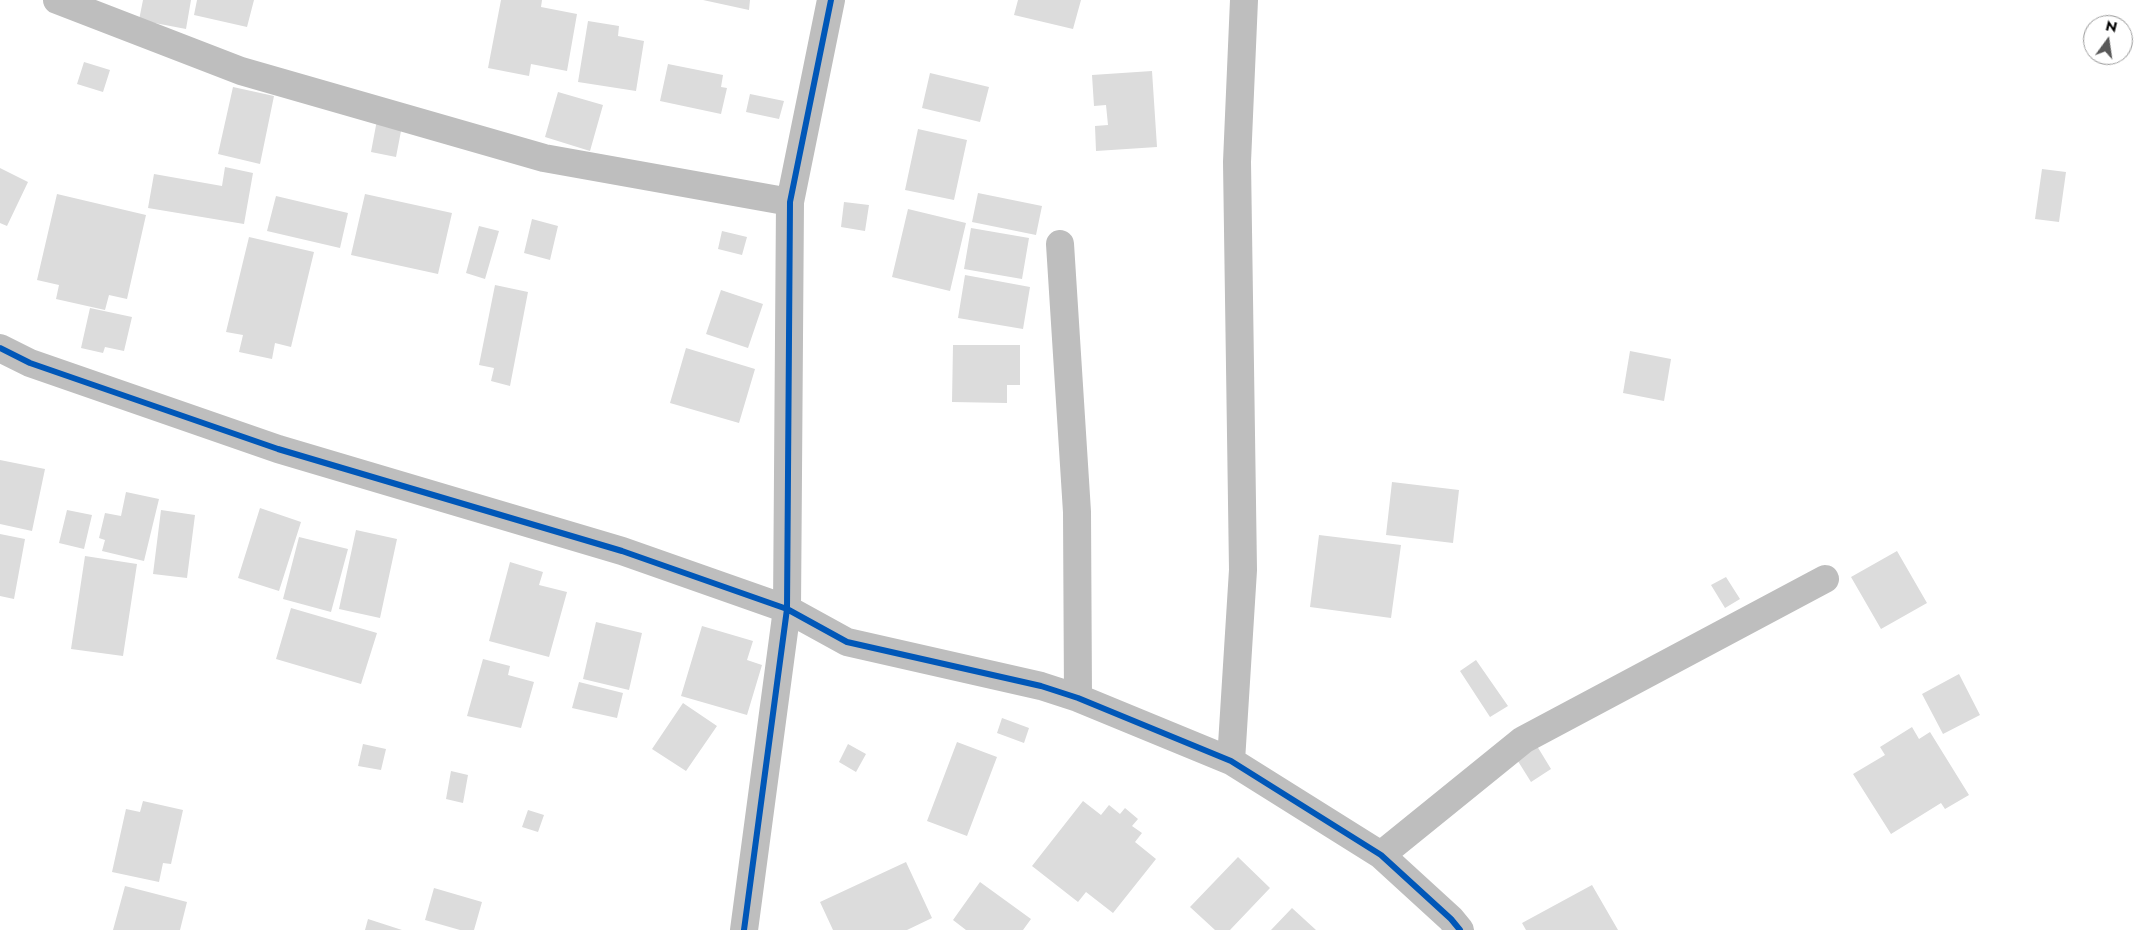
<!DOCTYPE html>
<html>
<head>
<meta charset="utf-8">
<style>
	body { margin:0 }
	#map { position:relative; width:2148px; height:930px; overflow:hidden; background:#fff; font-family:Jost,sans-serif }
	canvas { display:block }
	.north { position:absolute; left:2083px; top:15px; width:50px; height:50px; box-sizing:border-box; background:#fff; border:1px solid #999; border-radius:50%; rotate:14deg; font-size:14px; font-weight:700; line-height:20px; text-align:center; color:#000 }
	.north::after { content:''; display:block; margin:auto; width:18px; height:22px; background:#595959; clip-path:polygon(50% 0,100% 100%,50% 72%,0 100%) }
</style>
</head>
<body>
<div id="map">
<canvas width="2148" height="930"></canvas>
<div class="north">N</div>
</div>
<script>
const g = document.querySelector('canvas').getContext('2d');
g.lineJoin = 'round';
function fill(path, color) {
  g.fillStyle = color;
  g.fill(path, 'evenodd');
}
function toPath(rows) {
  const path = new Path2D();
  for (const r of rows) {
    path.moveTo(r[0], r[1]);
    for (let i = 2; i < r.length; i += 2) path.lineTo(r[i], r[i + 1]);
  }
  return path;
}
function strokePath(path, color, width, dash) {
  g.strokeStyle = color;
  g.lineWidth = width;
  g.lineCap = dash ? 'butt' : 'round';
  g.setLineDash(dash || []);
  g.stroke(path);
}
fill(toPath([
	[143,0,191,0,186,29,139,20],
	[197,0,254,0,247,27,194,15],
	[501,0,542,0,541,7,577,14,567,71,531,64,529,76,488,68],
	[703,0,750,0,749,10],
	[1018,0,1081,0,1073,29,1014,15],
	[588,21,619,26,618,36,644,41,636,91,578,82],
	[84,62,110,70,103,92,77,84],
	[668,64,723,75,721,87,727,88,721,114,660,101],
	[1152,71,1157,147,1096,151,1095,126,1108,125,1106,105,1094,106,1092,75],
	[930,73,989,87,980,122,922,108],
	[233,87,274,96,260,164,218,154],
	[558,92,603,105,590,151,545,137],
	[750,94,784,101,779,119,746,112],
	[377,120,402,126,396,157,371,152],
	[918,129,967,140,954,200,905,190],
	[225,167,253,173,244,224,148,208,154,174,222,186],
	[0,168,28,182,7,226,0,223],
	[2042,169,2066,172,2059,222,2035,219],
	[978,193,1042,206,1036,235,972,222],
	[57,194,146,215,127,299,109,295,105,310,56,299,59,285,37,280],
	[365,194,452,213,438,274,351,255],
	[276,196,348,213,340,248,267,231],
	[844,202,869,205,865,231,841,227],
	[908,209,966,223,950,291,892,277],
	[532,219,558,226,550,260,524,253],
	[479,226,499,231,485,279,466,273],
	[971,228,1029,238,1022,279,964,269],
	[722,231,747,237,742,255,718,249],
	[249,237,314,252,291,347,275,343,272,359,239,352,243,335,226,332],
	[965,275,1030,287,1023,329,958,318],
	[495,285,528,292,510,386,491,381,494,368,479,365],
	[721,290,763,304,748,348,706,334],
	[90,308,132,317,124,351,105,347,103,353,81,348],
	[953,345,1020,345,1020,385,1007,385,1007,403,952,402],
	[686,348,755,369,739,423,670,403],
	[1630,351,1671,359,1664,401,1623,393],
	[0,460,45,469,32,531,0,524],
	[1392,482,1459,490,1453,543,1386,535],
	[126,492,159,499,144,561,102,551,105,540,99,538,105,513,121,516],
	[260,508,301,522,279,591,238,578],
	[67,510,92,515,84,549,59,543],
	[161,510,195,515,187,578,153,574],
	[356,530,397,539,380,618,339,609],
	[0,534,25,539,14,599,0,596],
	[1319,535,1401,545,1391,618,1310,607],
	[299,537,348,549,331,612,283,599],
	[1897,551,1927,603,1881,629,1851,577],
	[85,556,137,564,123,656,71,649],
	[510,562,543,572,539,585,567,592,549,657,489,641],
	[1726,577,1740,599,1725,608,1711,585],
	[291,608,377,633,361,684,276,659],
	[596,622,642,633,629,690,583,679],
	[702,626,753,641,747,660,762,665,747,715,681,696],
	[483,659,510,666,508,675,534,682,521,728,467,716],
	[1476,660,1508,706,1490,717,1460,671],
	[1959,674,1980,715,1943,734,1922,694],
	[579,682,623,693,617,718,572,708],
	[683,703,717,726,686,771,652,749],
	[1002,718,1029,728,1024,743,997,733],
	[1912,727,1919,739,1930,732,1969,795,1945,809,1941,803,1891,834,1853,774,1885,755,1880,747],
	[957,742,997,757,967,836,927,821],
	[363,744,386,749,381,770,358,766],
	[848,744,866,754,856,772,839,762],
	[1537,746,1551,769,1531,782,1516,758],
	[451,771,468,775,463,803,446,799],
	[143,801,183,810,171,864,163,863,159,882,112,872,126,809,140,812],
	[1083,801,1101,815,1109,805,1120,814,1125,808,1138,819,1132,826,1142,833,1135,842,1156,859,1113,913,1086,892,1078,902,1032,866],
	[528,810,544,815,538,832,522,827],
	[1238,857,1270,888,1230,930,1215,930,1190,907],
	[906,862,932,918,907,930,833,930,820,902],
	[980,882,1031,919,1023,930,966,930,953,920],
	[1592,885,1618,930,1526,930,1522,923],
	[125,886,187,902,180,930,113,930],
	[434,888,482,902,474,930,460,930,425,920],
	[1292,908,1316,930,1271,930],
	[368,919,402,930,365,930]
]), '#dcdcdc');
strokePath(toPath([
	[57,0,241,71,544,158,790,202],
	[1060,244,1077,512,1078,698],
	[0,348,30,363,278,449,622,551,787,609,847,642,1041,686,1078,698,1231,761,1381,855,1451,919,1460,930],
	[1231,761,1243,570,1237,162,1244,0],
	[1381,855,1523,740,1825,579],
	[744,930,787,609,790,202,831,0]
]), '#bebebe', 28);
strokePath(toPath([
	[0,348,30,363,278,449,622,551,787,609,847,642,1041,686,1078,698,1231,761,1381,855,1451,919,1460,930],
	[744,930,787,609,790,202,831,0]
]), '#0057b8', 6);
</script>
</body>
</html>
